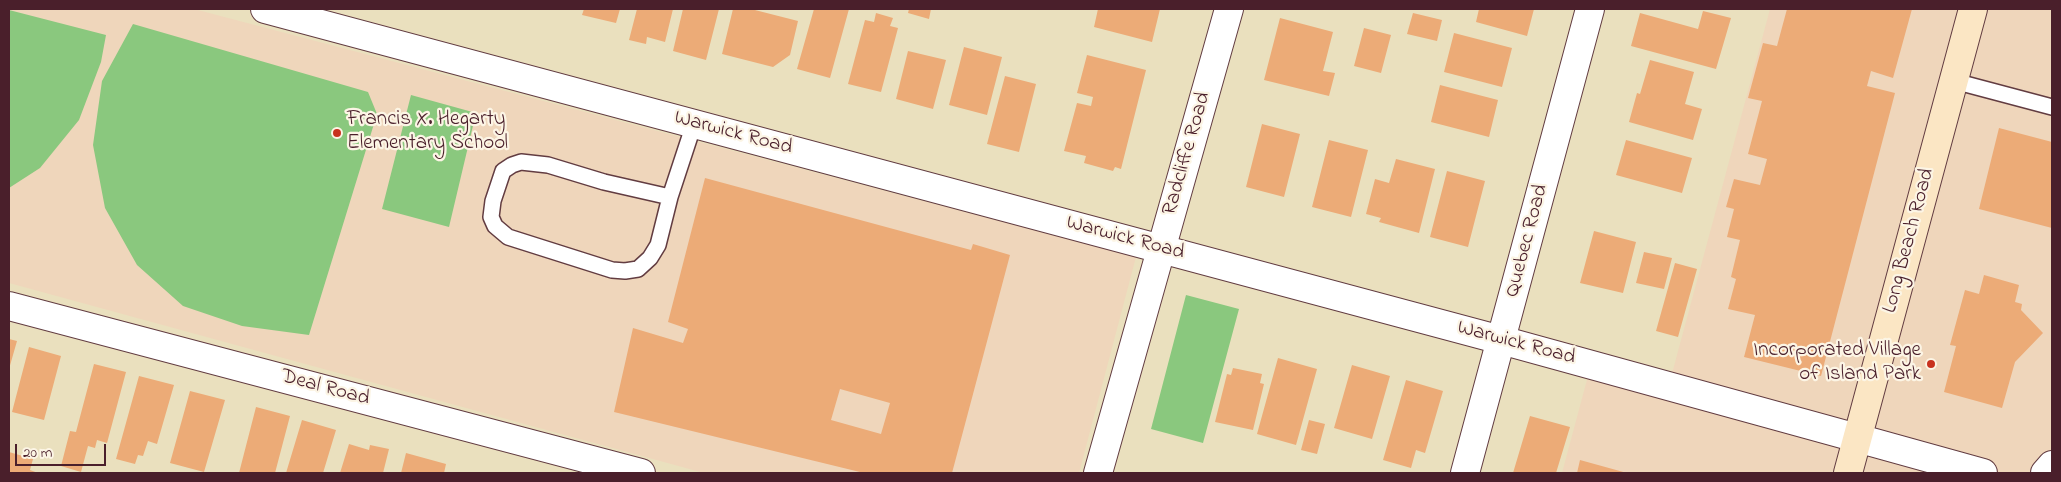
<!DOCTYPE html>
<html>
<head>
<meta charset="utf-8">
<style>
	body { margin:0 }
	#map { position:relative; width:2061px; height:482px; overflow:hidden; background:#eae0be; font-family:"Indie Flower",sans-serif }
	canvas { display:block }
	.frame { position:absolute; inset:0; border:10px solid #4a1f2b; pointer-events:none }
	.scale { position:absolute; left:15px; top:444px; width:91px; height:22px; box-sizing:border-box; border:2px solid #4a1f2b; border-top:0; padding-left:6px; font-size:15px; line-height:18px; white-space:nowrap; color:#4a1f2b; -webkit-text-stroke:4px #fcf5e5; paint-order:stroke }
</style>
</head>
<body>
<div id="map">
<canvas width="2061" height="482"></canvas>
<div class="frame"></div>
<div class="scale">20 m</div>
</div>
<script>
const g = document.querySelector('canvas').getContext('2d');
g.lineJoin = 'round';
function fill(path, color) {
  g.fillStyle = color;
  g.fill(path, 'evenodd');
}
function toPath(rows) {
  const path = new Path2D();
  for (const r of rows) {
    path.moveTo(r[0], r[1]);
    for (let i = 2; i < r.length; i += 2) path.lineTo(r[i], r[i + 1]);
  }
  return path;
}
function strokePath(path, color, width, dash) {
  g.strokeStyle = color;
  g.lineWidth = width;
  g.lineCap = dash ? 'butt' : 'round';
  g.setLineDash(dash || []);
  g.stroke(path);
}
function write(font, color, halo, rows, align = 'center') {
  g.font = font + ' "Indie Flower",sans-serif';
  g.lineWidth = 4.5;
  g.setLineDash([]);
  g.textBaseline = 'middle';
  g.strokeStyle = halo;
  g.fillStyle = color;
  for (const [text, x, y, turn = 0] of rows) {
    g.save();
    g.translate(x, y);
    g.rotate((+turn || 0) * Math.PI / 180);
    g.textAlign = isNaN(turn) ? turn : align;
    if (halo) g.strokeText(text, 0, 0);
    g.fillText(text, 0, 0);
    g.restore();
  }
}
fill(toPath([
	[9,9,194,9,1136,257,1079,473,704,473,9,283],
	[1770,9,2052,9,2052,473,1562,473,1592,361,1670,381]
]), '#efd6bb');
fill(toPath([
	[9,10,106,35,101,62,79,120,40,168,9,188],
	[133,24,368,92,377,114,309,335,242,326,183,306,137,265,105,208,93,145,102,81],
	[411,95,476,113,449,227,382,209],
	[1186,295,1239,309,1203,443,1151,429]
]), '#8ac87e');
fill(toPath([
	[584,9,620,9,616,23,582,15],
	[637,9,673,9,665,42,647,37,646,44,629,40],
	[683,9,719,9,706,60,673,51],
	[733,9,751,9,798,21,790,55,773,67,722,54],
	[814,9,849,9,830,78,797,69],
	[909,9,931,9,929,19,908,13],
	[1098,9,1160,9,1152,42,1094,27],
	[1479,9,1534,9,1527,36,1476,22],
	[1787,9,1912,9,1893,78,1871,71,1867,86,1895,93,1821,376,1744,357,1755,315,1728,309,1736,279,1731,277,1740,240,1727,237,1734,209,1726,207,1734,179,1760,185,1767,159,1748,154,1762,101,1748,98,1763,43,1777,46],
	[1703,11,1731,18,1716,69,1631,46,1640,13,1698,29],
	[876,13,893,18,890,26,898,28,881,92,848,84,865,20,874,22],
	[1413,13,1442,20,1437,41,1407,34],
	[1280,18,1333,32,1323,71,1335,73,1329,96,1264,80],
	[1364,28,1391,35,1381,73,1354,66],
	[1454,33,1512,48,1502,87,1444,72],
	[964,47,1002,57,987,115,949,105],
	[908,51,946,60,933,109,896,99],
	[1087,55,1146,70,1121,169,1115,167,1113,171,1084,163,1086,156,1064,151,1077,103,1091,106,1093,97,1077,93],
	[1650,60,1694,72,1685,104,1702,109,1693,140,1629,122,1637,93,1640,94],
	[1005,76,1036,84,1019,152,987,144],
	[1440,85,1498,100,1489,137,1431,122],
	[1262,124,1300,134,1284,197,1246,187],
	[1999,128,2052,142,2052,228,1979,209],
	[1329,140,1368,150,1351,217,1312,207],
	[1626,140,1692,158,1682,193,1616,175],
	[1396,159,1435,169,1419,233,1379,222,1381,218,1366,214,1375,179,1389,183],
	[1447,171,1485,181,1468,247,1430,237],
	[705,178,971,250,973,244,1010,255,952,473,864,473,614,412,633,328,683,343,688,329,668,322],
	[840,389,890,403,881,434,831,420],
	[1594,231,1636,242,1623,293,1580,283],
	[1644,252,1672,258,1664,289,1636,283],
	[1675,263,1697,269,1678,337,1656,331],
	[1984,275,2019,285,2015,302,2022,304,2021,310,2043,333,2015,362,2002,408,1944,392,1956,346,1950,345,1965,290,1979,294],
	[9,339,17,341,9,369],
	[29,347,61,356,44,420,12,412],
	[1278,358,1317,369,1296,445,1257,434],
	[94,364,126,372,107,443,97,440,95,448,88,446,81,472,61,466,70,431,76,432],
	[1352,365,1390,376,1372,439,1334,428],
	[1233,368,1262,374,1260,383,1264,384,1253,430,1215,422,1227,374,1231,375],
	[139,376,174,385,157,444,148,441,143,456,138,455,135,464,116,459],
	[1406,380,1443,391,1425,453,1416,450,1411,468,1383,460],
	[190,391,225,400,204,472,170,463],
	[256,407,290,416,275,473,239,473],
	[1530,416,1570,427,1556,473,1513,473],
	[302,420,336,430,323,473,286,473],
	[1309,420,1325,424,1317,454,1301,450],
	[349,444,369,450,370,445,389,449,383,473,340,473],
	[9,452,33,459,30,470,38,473,9,473],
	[406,453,446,464,444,473,401,473],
	[1580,460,1627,473,1577,473]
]), '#ecab77');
const service = toPath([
	[1954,81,2052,107],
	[670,197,604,182,548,165,521,162,512,165,503,171,493,201,491,217,495,226,508,237,612,270,625,271,638,269,650,258,658,245,670,197,694,124]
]);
const minor = toPath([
	[9,306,641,473],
	[1857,438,1983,473],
	[1098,473,1229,9],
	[1465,473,1590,9],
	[2045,473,2052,465]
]);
const tertiary = toPath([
	[265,9,1501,340,1857,438]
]);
const secondary = toPath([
	[1848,473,1973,9]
]);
strokePath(service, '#623c41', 18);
strokePath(minor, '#623c41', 30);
strokePath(tertiary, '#623c41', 30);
strokePath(secondary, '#623c41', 30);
strokePath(service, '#fff', 15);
strokePath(minor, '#fff', 28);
strokePath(tertiary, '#fff', 28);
strokePath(secondary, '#fbe6c4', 28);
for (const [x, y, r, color] of [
	[337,133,5,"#c8321e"],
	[1931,364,5,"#c8321e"]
]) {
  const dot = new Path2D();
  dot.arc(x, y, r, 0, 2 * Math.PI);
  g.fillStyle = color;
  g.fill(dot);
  strokePath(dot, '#fcf5e5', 2);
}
write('21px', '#4a1f2b', '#fcf5e5', [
	["Francis X. Hegarty",347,121],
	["Elementary School",347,145],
	["Incorporated Village",1921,352,"right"],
	["of Island Park",1921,376,"right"]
], 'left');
write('21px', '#4a1f2b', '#fcf5e5', [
	["Warwick Road",733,134,15],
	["Radcliffe Road",1188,154,-74],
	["Warwick Road",1125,239,15],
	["Quebec Road",1528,241,-75],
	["Long Beach Road",1910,241,-75],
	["Warwick Road",1516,344,15],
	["Deal Road",325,389,15]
]);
</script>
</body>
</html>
